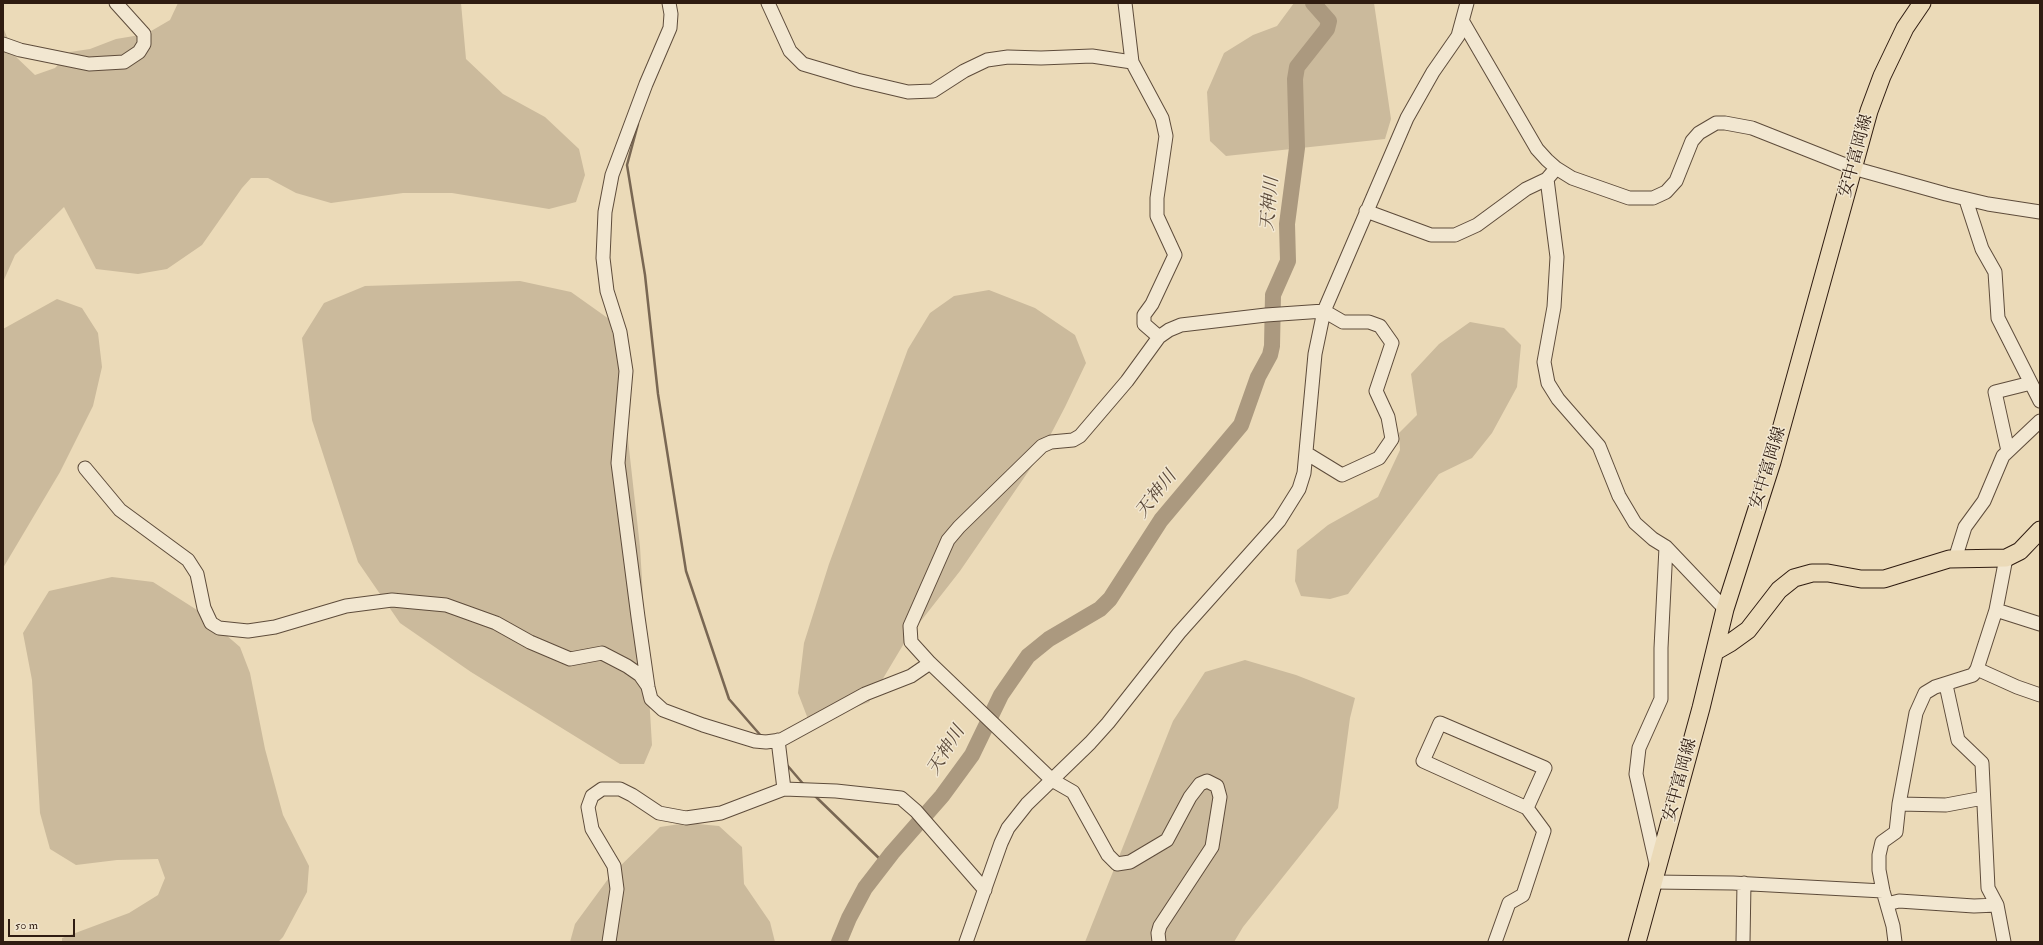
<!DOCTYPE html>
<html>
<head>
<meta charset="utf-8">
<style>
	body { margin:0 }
	#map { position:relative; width:2043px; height:945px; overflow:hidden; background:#ebdab8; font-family:"IM FELL Double Pica",serif }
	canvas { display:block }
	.frame { position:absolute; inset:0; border:4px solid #2f1c11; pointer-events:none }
	.scale { position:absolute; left:8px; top:919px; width:67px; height:18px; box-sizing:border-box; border:2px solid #2f1c11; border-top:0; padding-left:5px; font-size:12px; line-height:14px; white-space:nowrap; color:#2f1c11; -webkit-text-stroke:3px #f2e7d1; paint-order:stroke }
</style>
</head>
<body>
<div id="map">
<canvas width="2043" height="945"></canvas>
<div class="frame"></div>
<div class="scale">50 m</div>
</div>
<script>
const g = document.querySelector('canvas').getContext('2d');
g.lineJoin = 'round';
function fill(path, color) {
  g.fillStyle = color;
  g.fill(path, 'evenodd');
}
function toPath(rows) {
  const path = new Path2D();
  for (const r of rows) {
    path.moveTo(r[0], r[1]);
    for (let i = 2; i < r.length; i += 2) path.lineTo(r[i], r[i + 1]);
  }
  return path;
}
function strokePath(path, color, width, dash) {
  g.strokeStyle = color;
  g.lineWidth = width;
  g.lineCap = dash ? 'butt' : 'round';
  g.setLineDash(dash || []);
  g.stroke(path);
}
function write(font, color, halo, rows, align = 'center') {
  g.font = font + ' "IM FELL Double Pica","Noto Serif JP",serif';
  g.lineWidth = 3;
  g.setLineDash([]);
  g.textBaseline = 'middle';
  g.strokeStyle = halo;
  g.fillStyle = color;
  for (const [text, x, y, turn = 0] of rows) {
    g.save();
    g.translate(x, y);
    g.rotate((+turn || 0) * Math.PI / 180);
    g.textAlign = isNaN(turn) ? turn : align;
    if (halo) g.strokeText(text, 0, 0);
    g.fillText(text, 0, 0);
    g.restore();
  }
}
fill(toPath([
	[178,3,461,3,466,59,503,94,545,117,579,149,585,175,576,202,549,209,452,193,403,193,331,203,296,193,268,178,251,178,242,188,202,245,167,269,138,274,96,269,64,207,15,255,3,282,3,27,14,55,35,75,55,68,70,52,90,49,116,39,146,34,170,20],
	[1294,3,1374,3,1391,119,1385,139,1226,156,1210,141,1207,92,1224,53,1253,35,1277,26],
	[520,281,571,292,609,319,619,359,640,547,652,745,644,764,620,764,471,672,400,623,358,562,312,420,302,338,324,303,365,286],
	[989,290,1035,308,1075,335,1086,363,1065,407,1041,453,960,571,906,640,869,702,835,715,808,719,798,693,804,643,829,564,908,349,930,313,954,296],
	[57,299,82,308,98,333,102,367,93,406,60,472,3,568,3,329],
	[1470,322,1504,328,1521,345,1517,387,1492,433,1472,458,1439,474,1348,594,1330,599,1301,596,1295,581,1297,550,1328,525,1378,497,1400,450,1399,433,1417,415,1411,374,1439,344],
	[112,577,153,582,197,610,240,647,250,673,265,749,283,815,309,866,307,892,283,937,278,942,62,942,62,938,129,913,158,895,165,878,158,859,117,860,76,865,50,849,40,813,32,680,23,633,49,591],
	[1245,660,1296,675,1355,698,1350,718,1338,808,1243,927,1234,942,1085,942,1173,721,1205,672],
	[687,823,719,826,742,847,744,884,770,922,775,942,570,942,575,924,611,875,660,827]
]), '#cbba9c');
strokePath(toPath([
	[638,124,627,165,645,275,658,394,686,571,729,699,762,737],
	[787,765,805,786],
	[814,795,884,863]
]), '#796753', 2.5);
strokePath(toPath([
	[839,942,849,918,865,888,892,853,942,796,972,755,1001,695,1028,656,1049,639,1100,609,1110,599,1161,520,1241,425,1258,377,1270,355,1272,346,1273,295,1288,261,1287,224,1297,148,1295,79,1297,67,1327,29,1329,21,1313,3]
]), '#ab997f', 16);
const minor = toPath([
	[669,3,671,14,670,28,646,84,612,175,605,212,603,258,607,291,620,332,626,371,618,463,638,617,648,687,651,699,663,710,703,725,755,741,766,742,781,740,865,694,911,676,930,663],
	[768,3,790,51,803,64,857,80,908,92,933,91,964,71,987,60,1008,57,1041,58,1092,56,1132,62],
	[1125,3,1132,62,1162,118,1166,136,1157,198,1157,216,1175,255,1152,304,1144,315,1144,324,1159,337],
	[1463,22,1537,149,1547,160,1556,168,1572,178,1629,198,1653,198,1666,192,1676,181,1692,141,1699,133,1716,123,1725,123,1752,128,1853,168,1946,194,1988,204,2040,212],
	[3,44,20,50,89,64,124,62,139,52,144,44,144,34,116,3],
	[1547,179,1557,257,1554,307,1544,362,1548,383,1558,399,1599,446,1619,496,1635,523,1653,539,1666,547,1725,609],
	[1966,200,1982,249,1995,272,1998,318,2040,401],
	[1366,211,1431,235,1455,235,1477,225,1526,189,1547,179,1553,172],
	[2008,451,1995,392,2031,383],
	[85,468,120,510,188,560,197,574,204,608,211,623,219,628,248,631,275,627,346,606,392,600,446,605,496,623,530,642,570,659,602,653,627,666,640,675,647,685],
	[1955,559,1965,527,1984,501,2003,456,2040,421],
	[1996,610,2040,624],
	[1977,669,2017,687,2040,695],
	[1946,685,1958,740,1982,763,1988,888,1997,905],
	[778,740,784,789],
	[1899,804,1946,805,1983,798],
	[1657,868,1636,774,1639,748,1661,699,1661,648,1666,547],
	[1653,882,1733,883,1883,891],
	[1887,904,1899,901,1974,906,1997,905,2004,942],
	[609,942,617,889,614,866,592,829,588,807,592,796,602,789,620,789,632,795,659,813,686,818,721,813,784,789,836,791,901,798,916,811,985,890],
	[966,942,1001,843,1008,828,1027,804,1090,743,1108,723,1179,633,1279,521,1299,489,1304,473,1315,354,1324,311,1407,118,1433,72,1458,36,1467,3],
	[1159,942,1158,933,1160,926,1212,847,1220,797,1217,786,1207,781,1200,784,1190,797,1167,840,1130,862,1117,864,1108,855,1073,792,1052,780,930,663,911,642,910,626,948,540,959,527,1042,446,1051,442,1073,440,1080,436,1127,381,1159,337,1169,330,1181,325,1266,315,1324,311,1343,322,1369,322,1380,326,1392,343,1376,391,1388,417,1392,439,1379,458,1342,475,1306,453],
	[1495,942,1509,903,1523,895,1544,831,1527,808,1423,761,1440,723,1545,768,1527,808],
	[1743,942,1744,883],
	[1895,942,1893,926,1883,891,1879,870,1879,855,1882,842,1896,832,1899,804,1916,713,1925,693,1935,687,1973,675,1977,669,1996,610,2006,558]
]);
const major = toPath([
	[1716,651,1730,643,1748,630,1779,590,1794,578,1812,573,1828,573,1861,579,1884,579,1949,559,2006,558,2020,551,2040,530],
	[1637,942,1701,708,1725,609,1772,462,1869,111,1882,76,1905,28,1922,3]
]);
strokePath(minor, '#5e4c3b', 15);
strokePath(major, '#2f1c11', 19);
strokePath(minor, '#f2e7d1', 13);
strokePath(major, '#ebdab8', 17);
write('17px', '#2f1c11', '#f2e7d1', [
	["安中富岡線",1857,156,-75],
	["安中富岡線",1769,468,-73],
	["安中富岡線",1681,780,-75]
]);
write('italic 18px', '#5a4838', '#f2e7d1', [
	["天神川",1271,204,-85],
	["天神川",1157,495,-52],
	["天神川",947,751,-58]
]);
</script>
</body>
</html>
